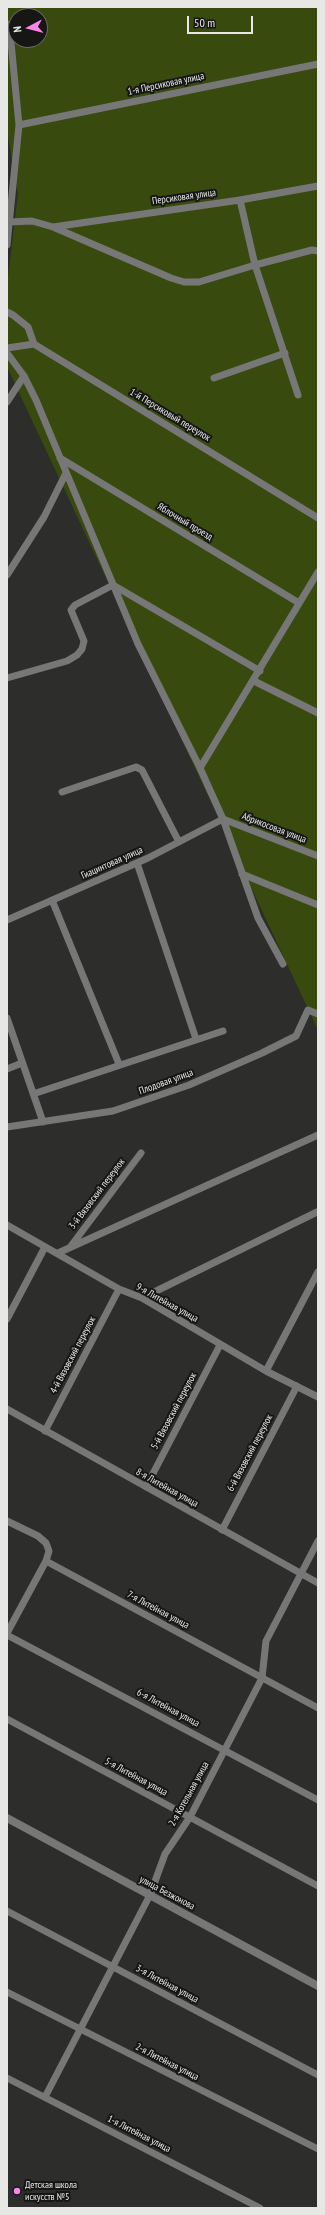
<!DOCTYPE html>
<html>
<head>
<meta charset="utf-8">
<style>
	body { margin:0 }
	#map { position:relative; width:325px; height:2215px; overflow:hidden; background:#2d2e2b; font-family:"PT Sans Narrow",sans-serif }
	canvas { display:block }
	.frame { position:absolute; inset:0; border:8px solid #e7e8e6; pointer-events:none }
	.north { position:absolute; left:8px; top:8px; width:40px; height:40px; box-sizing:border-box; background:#161615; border:1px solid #6a6a69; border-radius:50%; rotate:263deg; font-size:11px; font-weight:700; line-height:16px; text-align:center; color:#e7e8e6 }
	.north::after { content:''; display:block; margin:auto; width:14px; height:18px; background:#fb86e5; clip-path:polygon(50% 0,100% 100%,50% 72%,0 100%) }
	.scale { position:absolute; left:187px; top:16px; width:66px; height:18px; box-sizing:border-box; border:2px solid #e7e8e6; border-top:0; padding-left:5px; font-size:12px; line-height:14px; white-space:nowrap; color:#e7e8e6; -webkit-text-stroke:3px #161615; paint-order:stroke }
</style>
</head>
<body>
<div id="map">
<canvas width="325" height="2215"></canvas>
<div class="frame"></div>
<div class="north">N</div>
<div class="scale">50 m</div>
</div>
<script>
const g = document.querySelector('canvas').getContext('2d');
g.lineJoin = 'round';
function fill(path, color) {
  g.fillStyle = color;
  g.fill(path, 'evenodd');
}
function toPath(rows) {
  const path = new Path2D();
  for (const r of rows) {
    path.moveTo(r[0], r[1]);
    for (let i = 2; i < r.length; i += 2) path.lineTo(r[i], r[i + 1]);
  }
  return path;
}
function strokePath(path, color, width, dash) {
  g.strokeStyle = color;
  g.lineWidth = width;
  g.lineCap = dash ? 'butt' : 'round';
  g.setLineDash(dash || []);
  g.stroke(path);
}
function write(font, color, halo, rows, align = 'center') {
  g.font = font + ' "PT Sans Narrow",sans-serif';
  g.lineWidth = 4;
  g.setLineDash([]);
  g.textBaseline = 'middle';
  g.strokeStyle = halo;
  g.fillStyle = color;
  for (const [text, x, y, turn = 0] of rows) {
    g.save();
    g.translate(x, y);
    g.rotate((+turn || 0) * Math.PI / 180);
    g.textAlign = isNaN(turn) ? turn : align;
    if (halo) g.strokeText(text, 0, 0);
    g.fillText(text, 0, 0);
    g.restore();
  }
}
fill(toPath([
	[7,7,318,7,318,1030,7,367,7,285,18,194,7,131],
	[16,16,40,16,40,40,16,40]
]), '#384a0e');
strokePath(toPath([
	[7,24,10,32,19,125,7,245],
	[19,125,318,64],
	[240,200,255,265,298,395],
	[10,222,32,221,53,227,171,278,184,282,199,282,255,265,312,250,318,251],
	[53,227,240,200,318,186],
	[7,312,13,315,28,327,34,344],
	[7,348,34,344,318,518],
	[7,353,24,376,36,400,138,644,200,768,223,819,258,918,283,964],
	[214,378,285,353],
	[7,402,24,376],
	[60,458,299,603],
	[7,575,44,517,66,473],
	[7,678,67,661,77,655,82,649,84,641,71,610,75,605,113,585,260,671],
	[254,681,318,713],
	[200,768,318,572],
	[62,792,136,767,142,770,179,842],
	[223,819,318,856],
	[137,863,196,1039],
	[242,874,318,905],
	[52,900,119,1064],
	[7,920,148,858,223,819],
	[7,1018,43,1122],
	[7,1069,22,1063],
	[33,1094,223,1031],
	[7,1127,113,1111,189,1085,262,1053,296,1036,308,1010,318,1014],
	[7,1225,119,1289,142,1298,266,1371,318,1397],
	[71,1246,141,1153],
	[58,1253,318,1135],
	[142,1298,317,1212],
	[7,1319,45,1247],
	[266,1371,318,1272],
	[7,1409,318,1583],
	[45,1431,119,1289],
	[146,1487,220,1345],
	[7,1521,38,1536,46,1543,49,1551,46,1561,318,1708],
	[222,1530,297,1386],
	[7,1633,46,1561],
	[7,1635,318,1800],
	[7,1719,318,1886],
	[7,1911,318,2075],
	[7,1992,318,2149],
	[7,2078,260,2208],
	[45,2097,150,1895,165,1854,190,1817,262,1678,266,1641,318,1541]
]), '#767776', 7);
strokePath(toPath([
	[7,1818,318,1986]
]), '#767776', 8);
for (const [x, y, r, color] of [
	[17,2191,4,"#fb86e5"]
]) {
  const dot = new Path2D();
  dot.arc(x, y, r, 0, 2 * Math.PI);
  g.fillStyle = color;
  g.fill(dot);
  strokePath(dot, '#161615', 1.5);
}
write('10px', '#e7e8e6', '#161615', [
	["1-я Персиковая улица",166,84,-12],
	["Персиковая улица",184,197,-8],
	["1-й Персиковый переулок",170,415,31],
	["Яблочный проезд",185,522,31],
	["Абрикосовая улица",274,828,21],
	["Гиацинтовая улица",112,863,-24],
	["Плодовая улица",166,1082,-20],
	["3-й Вязовский переулок",97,1194,-53],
	["9-я Литейная улица",167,1303,29],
	["4-й Вязовский переулок",73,1355,-62],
	["5-й Вязовский переулок",174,1411,-62],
	["6-й Вязовский переулок",250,1453,-62],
	["8-я Литейная улица",167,1488,29],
	["7-я Литейная улица",158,1610,28],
	["6-я Литейная улица",168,1708,28],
	["5-я Литейная улица",136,1777,28],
	["2-я Котельная улица",189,1794,-61],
	["улица Безжонова",167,1893,28],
	["3-я Литейная улица",167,1984,28],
	["2-я Литейная улица",167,2062,27],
	["1-я Литейная улица",139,2134,27]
]);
write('10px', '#e7e8e6', '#161615', [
	["Детская школа",25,2185],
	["искусств №5",25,2197]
], 'left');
</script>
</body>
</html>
